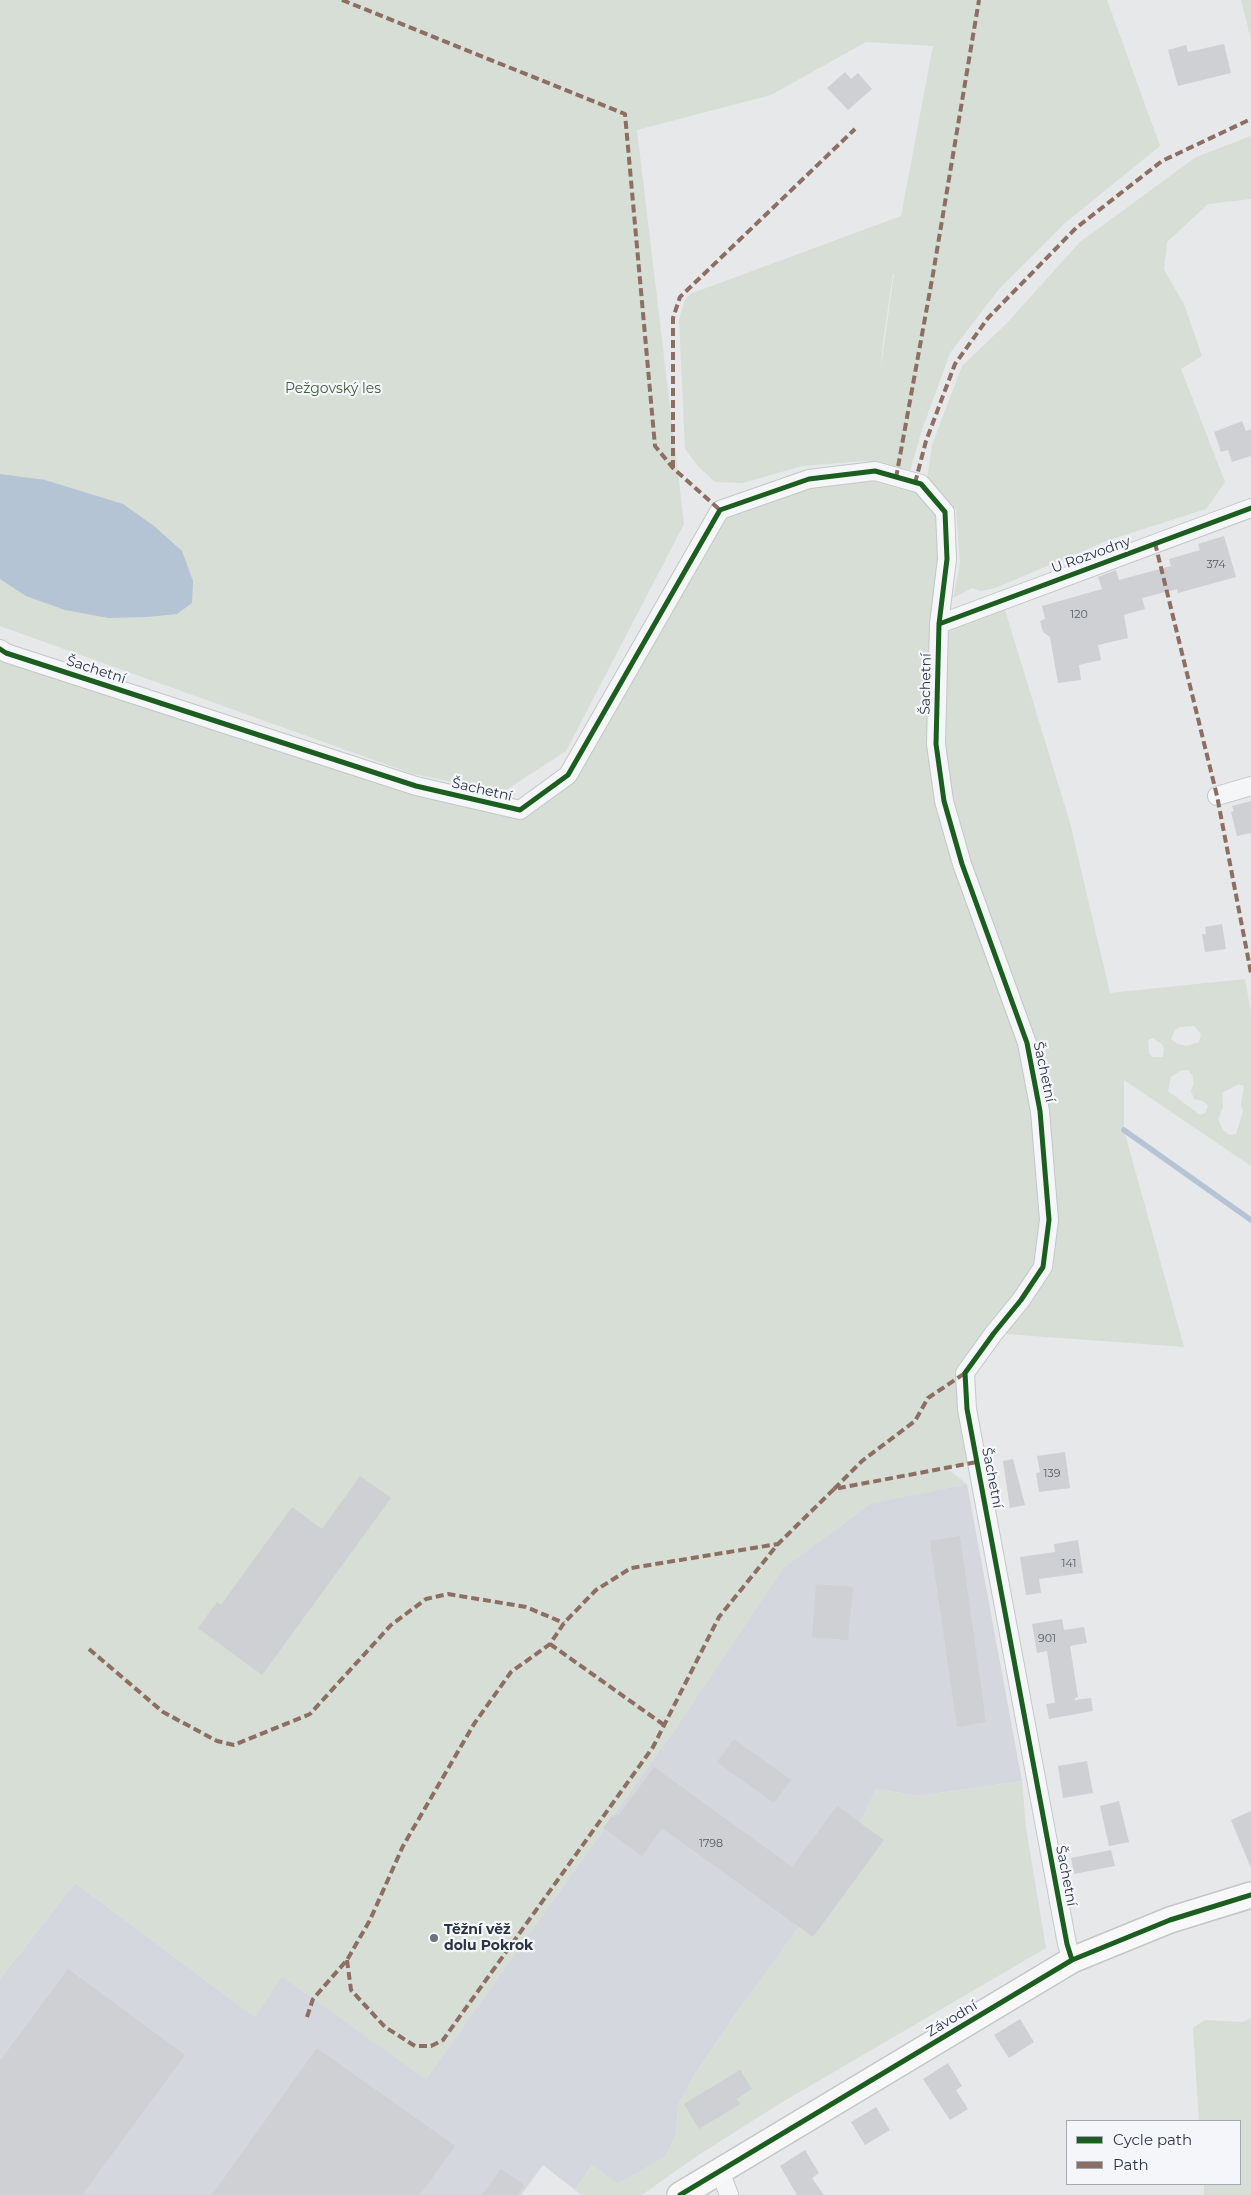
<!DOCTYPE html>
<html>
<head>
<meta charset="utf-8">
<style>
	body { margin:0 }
	#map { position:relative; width:1251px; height:2195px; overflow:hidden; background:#e6e8ea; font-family:Montserrat,sans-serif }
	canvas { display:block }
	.legend { position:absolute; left:1066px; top:2120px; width:175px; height:65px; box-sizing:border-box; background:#f4f6f9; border:1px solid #a4a8b1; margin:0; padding:6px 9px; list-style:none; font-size:15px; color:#2b3445 }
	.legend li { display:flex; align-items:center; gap:10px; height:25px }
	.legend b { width:25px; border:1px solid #a4a8b1 }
</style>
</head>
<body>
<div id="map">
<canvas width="1251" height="2195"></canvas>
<ul class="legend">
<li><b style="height:6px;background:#1b5e20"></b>Cycle path</li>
<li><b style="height:6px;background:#8d6e63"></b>Path</li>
</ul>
</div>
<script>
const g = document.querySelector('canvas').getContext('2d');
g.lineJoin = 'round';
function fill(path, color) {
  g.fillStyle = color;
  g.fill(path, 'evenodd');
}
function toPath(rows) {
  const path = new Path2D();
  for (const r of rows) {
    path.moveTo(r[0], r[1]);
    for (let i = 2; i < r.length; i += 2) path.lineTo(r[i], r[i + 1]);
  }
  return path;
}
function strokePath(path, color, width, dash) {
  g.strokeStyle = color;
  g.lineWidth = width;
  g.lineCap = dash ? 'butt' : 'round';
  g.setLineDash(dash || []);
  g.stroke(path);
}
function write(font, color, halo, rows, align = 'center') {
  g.font = font + ' Montserrat,sans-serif';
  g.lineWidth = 4.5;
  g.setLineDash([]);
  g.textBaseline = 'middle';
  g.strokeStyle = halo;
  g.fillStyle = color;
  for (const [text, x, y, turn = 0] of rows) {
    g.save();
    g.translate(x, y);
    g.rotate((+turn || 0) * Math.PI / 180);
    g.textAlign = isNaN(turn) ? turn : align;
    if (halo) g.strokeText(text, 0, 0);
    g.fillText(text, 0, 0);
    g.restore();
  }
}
fill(toPath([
	[967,1484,1022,1781,918,1796,876,1789,831,1883,737,2012,695,2074,678,2105,676,2133,666,2156,618,2184,592,2165,575,2190,543,2165,521,2195,0,2195,0,1979,75,1883,255,2017,282,1976,426,2079,680,1722,783,1568,871,1503]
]), '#d4d7dd');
fill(toPath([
	[0,0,1107,0,1160,146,1065,223,999,289,950,353,921,433,910,471,866,461,802,466,743,483,715,482,697,465,685,449,679,319,685,300,690,294,901,216,933,46,866,42,771,95,637,130,684,524,566,751,503,792,413,774,0,626],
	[893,274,894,274,881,367,883,342],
	[1241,0,1251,0,1251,39],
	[1251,136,1251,199,1208,204,1167,242,1164,270,1184,304,1202,356,1181,369,1225,482,1206,509,1109,540,995,588,981,591,972,588,953,598,960,563,956,510,927,479,932,445,962,366,1007,323,1080,242,1196,157],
	[875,471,915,483,945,512,939,623,1002,600,1070,823,1110,993,1245,979,1251,1013,1251,1166,1124,1080,1124,1130,1184,1347,993,1333,965,1373,977,1462,946,1468,967,1484,871,1503,783,1568,680,1722,426,2079,282,1977,255,2017,75,1883,0,1979,0,649,520,810,569,775,720,510],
	[1194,1026,1201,1034,1199,1042,1187,1046,1178,1044,1171,1039,1175,1030,1180,1027],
	[1153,1038,1162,1044,1164,1049,1163,1057,1152,1057,1149,1053,1148,1040],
	[1188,1070,1192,1075,1194,1083,1191,1091,1194,1099,1203,1101,1208,1106,1205,1113,1200,1115,1168,1091,1171,1077,1180,1071],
	[1239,1084,1244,1086,1241,1104,1243,1111,1236,1134,1229,1135,1223,1130,1218,1119,1223,1107,1222,1093],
	[1022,1781,1026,1828,1046,1948,779,2104,694,2158,642,2195,581,2195,575,2190,592,2165,618,2184,666,2156,676,2133,678,2105,695,2074,737,2012,831,1883,876,1789,918,1796],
	[1251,2018,1251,2195,1204,2195,1204,2184,1240,2184,1240,2121,1199,2121,1193,2028,1205,2020,1242,2022]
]), '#d6ded6');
fill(toPath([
	[0,474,45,480,123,504,154,526,182,551,193,581,192,603,177,614,147,617,109,618,65,610,26,596,0,579]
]), '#b4c4d5');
strokePath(toPath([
	[1124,1130,1251,1220]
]), '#b4c4d5', 5.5);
fill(toPath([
	[1224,44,1231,73,1178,86,1168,50,1186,45,1188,52],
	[845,72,851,79,858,73,872,89,848,110,827,88],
	[1242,421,1246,431,1251,429,1251,456,1232,462,1228,450,1221,452,1214,432],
	[1224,536,1236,577,1178,593,1177,589,1142,598,1145,609,1124,615,1128,638,1098,645,1101,660,1079,665,1081,680,1058,683,1050,637,1043,632,1040,621,1045,619,1042,606,1102,589,1098,577,1116,570,1119,580,1171,566,1169,559,1200,550,1198,544],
	[1251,801,1251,833,1237,836,1231,812,1234,811,1232,806],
	[1222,924,1226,949,1205,952,1202,934,1206,934,1205,927],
	[1065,1452,1070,1488,1039,1492,1036,1473,1040,1472,1037,1456],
	[1013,1459,1025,1505,1010,1508,1003,1461],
	[360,1476,391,1498,262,1675,198,1628,217,1602,221,1605,292,1507,322,1529],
	[960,1536,986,1722,957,1727,930,1541],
	[1078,1540,1083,1573,1039,1579,1041,1593,1026,1595,1020,1557,1055,1552,1054,1544],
	[816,1584,853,1587,848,1640,812,1637],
	[1062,1619,1064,1630,1084,1627,1087,1643,1070,1646,1078,1697,1075,1698,1075,1700,1091,1698,1093,1711,1049,1719,1046,1704,1055,1703,1047,1651,1037,1653,1032,1624],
	[734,1739,791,1780,774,1803,717,1762],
	[1087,1761,1093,1793,1063,1798,1058,1766],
	[654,1767,792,1867,837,1806,884,1840,813,1937,662,1828,642,1856,603,1828,612,1816,614,1818,617,1814,619,1815],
	[1119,1801,1129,1842,1109,1846,1100,1806],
	[1251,1811,1251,1868,1231,1820],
	[1111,1850,1115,1866,1074,1874,1071,1858],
	[68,1969,185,2055,82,2195,0,2195,0,2061],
	[1020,2019,1034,2042,1009,2058,994,2035],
	[317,2048,455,2146,420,2195,212,2195],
	[948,2063,962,2086,956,2090,968,2109,950,2120,923,2079],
	[740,2070,752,2089,736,2099,740,2104,699,2129,684,2104],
	[876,2107,890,2130,865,2145,851,2122],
	[805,2150,819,2173,812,2178,824,2195,797,2195,780,2166],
	[501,2169,524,2185,518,2195,482,2195]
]), '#ced0d3');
const street = toPath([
	[939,624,1251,508],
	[0,649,6,653,416,786,520,810,568,775,720,510,809,479,875,471,921,484,945,512,947,559,939,624,936,744,944,801,962,864,1027,1043,1040,1111,1049,1220,1043,1267,1021,1300,994,1333,965,1373,967,1409,1067,1944,1072,1960],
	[1217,796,1251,786],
	[720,2171,729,2195]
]);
const secondary = toPath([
	[680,2195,1072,1960,1170,1920,1251,1895]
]);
strokePath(street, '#c4c6c8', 20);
strokePath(secondary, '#c4c6c8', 28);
strokePath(street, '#f5f6f7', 18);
strokePath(secondary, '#f8f8f8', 25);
strokePath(toPath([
	[342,0,625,114,655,446,673,468,720,510],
	[673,468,673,318,680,297,855,129],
	[896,478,933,274,979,0],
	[915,483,926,441,955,364,988,318,1076,228,1162,161,1251,119],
	[1155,543,1217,796,1251,973],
	[834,1489,862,1461,915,1421,928,1398,965,1373],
	[550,1644,664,1725],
	[89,1649,163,1712,217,1741,234,1745,310,1714,391,1625,426,1599,448,1594,526,1607,564,1623],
	[347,1960,351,1990,385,2027,415,2046,431,2046,443,2040,653,1747,719,1617,778,1544,834,1489,977,1462],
	[307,2017,313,1999,347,1960,370,1920,403,1846,474,1724,511,1672,550,1644,564,1623,596,1590,631,1568,778,1544]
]), '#8d6e63', 4, [8, 4]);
strokePath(toPath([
	[939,624,1251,508],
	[0,649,6,653,416,786,520,810,568,775,720,510,809,479,875,471,921,484,945,512,947,559,939,624,936,744,944,801,962,864,1027,1043,1040,1111,1049,1220,1043,1267,1021,1300,994,1333,965,1373,967,1409,1067,1944,1072,1960],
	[680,2195,1072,1960,1170,1920,1251,1895]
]), '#1b5e20', 5);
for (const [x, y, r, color] of [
	[434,1938,5,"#6c737f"]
]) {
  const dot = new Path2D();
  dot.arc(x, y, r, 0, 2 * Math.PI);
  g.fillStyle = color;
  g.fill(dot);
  strokePath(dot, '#f4f6f9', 2);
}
write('11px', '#545c69', null, [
	["374",1216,565],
	["120",1079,615],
	["139",1052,1474],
	["141",1069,1564],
	["901",1047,1639],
	["1798",711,1844]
]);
write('14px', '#3f6138', '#f4f6f9', [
	["Pežgovský les",333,389]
]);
write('14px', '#2b3445', '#f4f6f9', [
	["U Rozvodny",1091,555,-20],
	["Šachetní",96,670,18],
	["Šachetní",926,684,-89],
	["Šachetní",482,790,13],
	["Šachetní",1044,1072,78],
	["Šachetní",992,1478,79],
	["Šachetní",1066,1876,79],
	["Závodní",952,2019,-31]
]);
write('bold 14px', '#2b3445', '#f4f6f9', [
	["Těžní věž",444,1930],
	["dolu Pokrok",444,1946]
], 'left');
</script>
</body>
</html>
